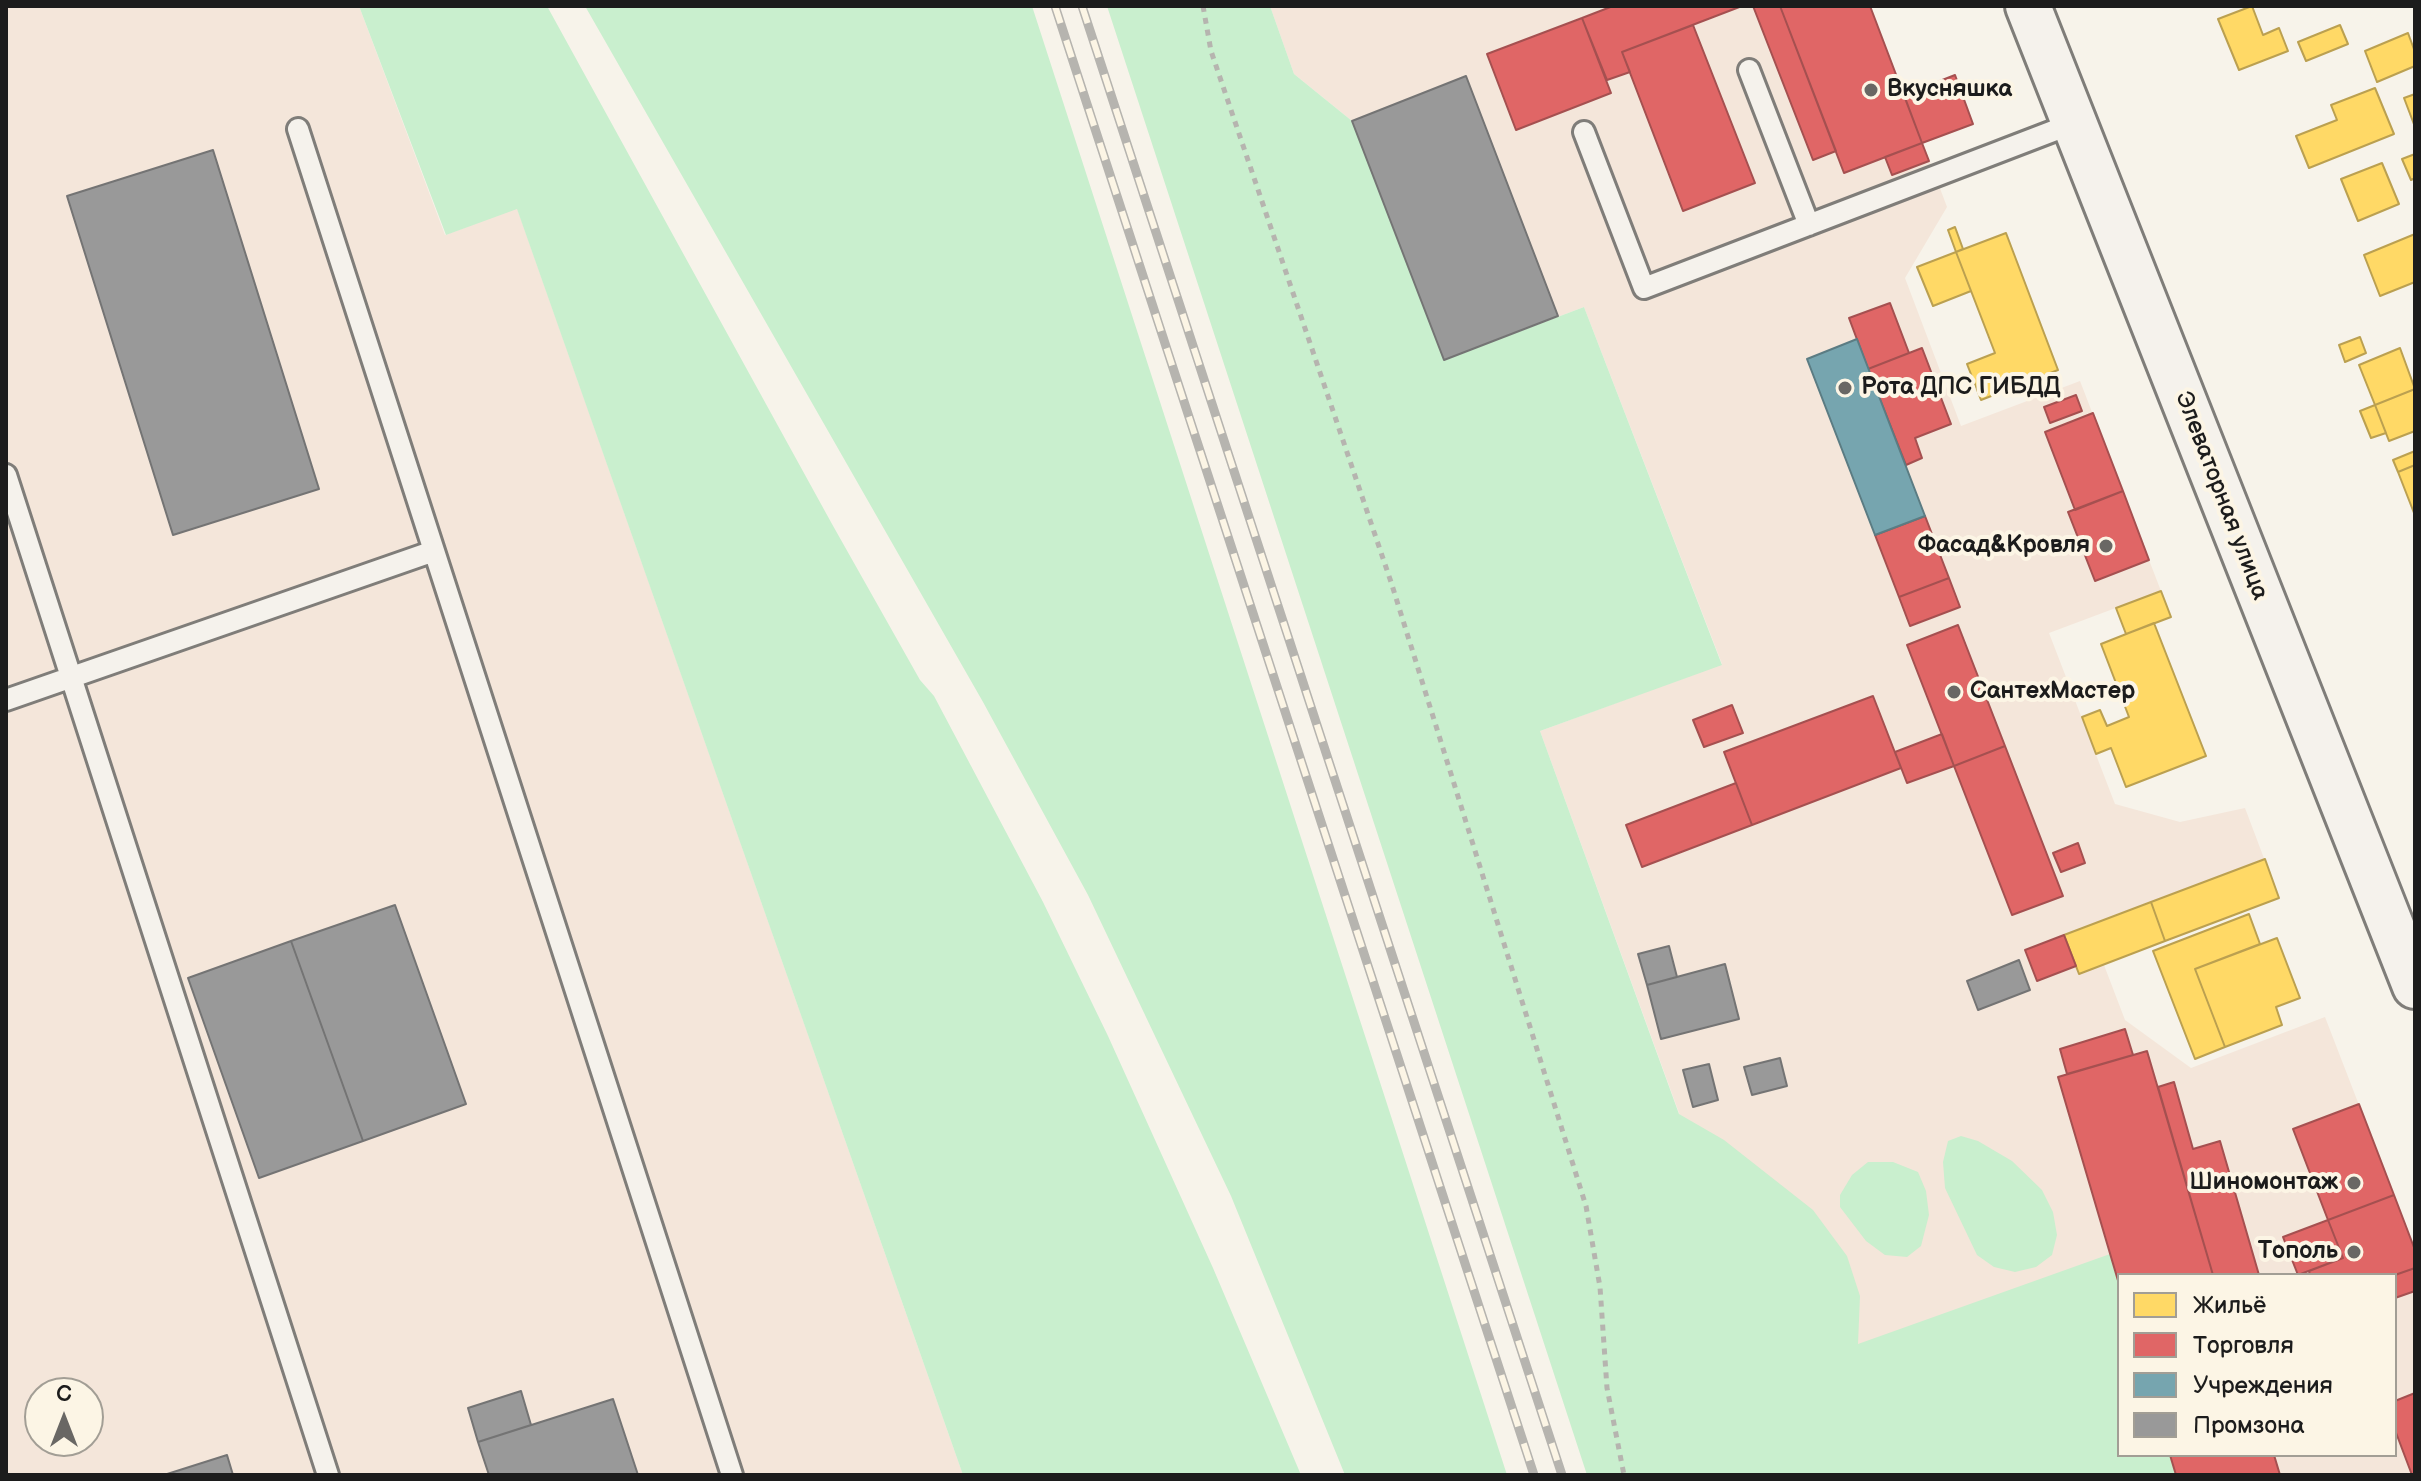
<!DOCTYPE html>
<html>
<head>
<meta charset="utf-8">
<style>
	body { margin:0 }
	#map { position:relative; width:2421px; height:1481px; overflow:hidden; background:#f7f3ea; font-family:"Balsamiq Sans",sans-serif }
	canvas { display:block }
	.frame { position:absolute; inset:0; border:8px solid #1c1c1c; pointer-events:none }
	.legend { position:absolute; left:2117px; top:1273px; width:280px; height:184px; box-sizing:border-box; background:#fcf5e5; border:2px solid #a29e95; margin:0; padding:10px 14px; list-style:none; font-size:24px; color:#1c1c1c }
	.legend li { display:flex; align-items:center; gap:16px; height:40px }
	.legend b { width:40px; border:2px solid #a29e95 }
	.north { position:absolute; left:24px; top:1377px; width:80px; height:80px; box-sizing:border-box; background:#fcf5e5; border:2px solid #a29e95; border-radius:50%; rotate:0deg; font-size:22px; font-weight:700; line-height:32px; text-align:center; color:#1c1c1c }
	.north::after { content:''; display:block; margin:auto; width:28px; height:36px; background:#696764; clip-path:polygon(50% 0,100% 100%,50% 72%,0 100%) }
</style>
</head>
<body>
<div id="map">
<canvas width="2421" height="1481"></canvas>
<div class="frame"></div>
<ul class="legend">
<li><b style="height:22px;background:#ffd966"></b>Жильё</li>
<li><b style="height:22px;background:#e06666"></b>Торговля</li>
<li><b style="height:22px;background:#76a5af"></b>Учреждения</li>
<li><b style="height:22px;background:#999"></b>Промзона</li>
</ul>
<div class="north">С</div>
</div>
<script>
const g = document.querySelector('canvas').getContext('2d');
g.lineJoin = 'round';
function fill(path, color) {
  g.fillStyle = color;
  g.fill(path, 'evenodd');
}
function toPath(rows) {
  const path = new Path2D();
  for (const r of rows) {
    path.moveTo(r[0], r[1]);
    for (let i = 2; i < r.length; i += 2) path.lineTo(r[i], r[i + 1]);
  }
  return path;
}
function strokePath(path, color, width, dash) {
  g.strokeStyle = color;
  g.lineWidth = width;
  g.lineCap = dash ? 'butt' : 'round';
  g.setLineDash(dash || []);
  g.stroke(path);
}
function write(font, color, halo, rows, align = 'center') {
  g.font = font + ' "Balsamiq Sans",sans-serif';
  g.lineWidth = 8;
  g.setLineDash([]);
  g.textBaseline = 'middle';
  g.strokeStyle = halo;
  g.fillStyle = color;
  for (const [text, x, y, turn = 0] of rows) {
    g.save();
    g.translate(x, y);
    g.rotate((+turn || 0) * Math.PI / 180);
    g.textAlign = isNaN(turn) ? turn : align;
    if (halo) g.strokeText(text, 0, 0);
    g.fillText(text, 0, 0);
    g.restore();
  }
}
fill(toPath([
	[6,6,359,6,445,235,517,208,963,1475,6,1475],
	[40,1393,88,1393,88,1441,40,1441],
	[1270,6,1870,6,1904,94,1955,75,1973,124,1923,143,1947,207,1905,278,1961,426,2080,381,2161,591,2049,633,2115,804,2180,822,2245,808,2279,898,2104,965,2125,1020,2191,1068,2325,1017,2415,1250,2415,1475,2176,1475,2170,1455,2395,1455,2395,1275,2119,1275,1774,1374,1540,731,1722,664,1584,307,1444,360,1352,121,1294,74],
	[1958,625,2062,896,2012,915,1908,645]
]), '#f4e6da');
fill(toPath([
	[359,6,547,6,832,524,920,680,934,696,1043,902,1108,1036,1213,1268,1301,1475,963,1475,517,209,446,235],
	[585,6,1032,6,1507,1475,1345,1475,1231,1196,1088,895,983,702],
	[1107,6,1270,6,1294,74,1352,121,1444,360,1584,307,1722,665,1540,731,1679,1114,1724,1140,1813,1210,1847,1256,1860,1296,1858,1344,2110,1254,2119,1284,2119,1455,2170,1455,2176,1475,1587,1475],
	[1961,1136,1978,1141,2012,1161,2042,1190,2053,1212,2057,1235,2052,1255,2036,1267,2015,1272,1994,1267,1977,1255,1945,1188,1943,1162,1948,1141],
	[1868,1162,1893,1162,1918,1172,1926,1191,1929,1215,1921,1246,1907,1257,1885,1255,1866,1241,1840,1207,1840,1195,1852,1175]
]), '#c9efce');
const homes = toPath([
	[2252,6,2263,35,2279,28,2288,51,2239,70,2218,19,2252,6],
	[2340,25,2348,44,2306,61,2298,42,2340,25],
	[2408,33,2415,52,2415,66,2377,82,2365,51,2408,33],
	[2375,88,2394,134,2309,168,2296,136,2337,120,2331,105,2375,88],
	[2415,94,2415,127,2404,98,2415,94],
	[2415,154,2415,178,2411,180,2402,159,2415,154],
	[2382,163,2399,204,2358,221,2341,179,2382,163],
	[1955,227,1963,249,1956,252,1948,230,1955,227],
	[2006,233,2058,370,1981,400,1967,364,1995,353,1956,252,2006,233],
	[2415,234,2415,282,2380,296,2364,255,2415,234],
	[1956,252,1971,291,1933,306,1917,267,1956,252],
	[2360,337,2366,353,2345,362,2339,345,2360,337],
	[2400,348,2415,389,2375,405,2359,365,2400,348],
	[2415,389,2415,431,2389,441,2375,405,2415,389],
	[2375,405,2386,433,2371,438,2360,411,2375,405],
	[2415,451,2415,465,2398,472,2393,460,2415,451],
	[2415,465,2415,513,2414,513,2398,472,2415,465],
	[2161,591,2171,617,2126,634,2116,608,2161,591],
	[2154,623,2206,756,2126,787,2111,748,2096,754,2082,717,2100,710,2107,726,2129,717,2101,644,2154,623],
	[2265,859,2279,898,2165,941,2151,902,2265,859],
	[2151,902,2165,941,2079,974,2064,935,2151,902],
	[2249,914,2260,944,2195,969,2225,1047,2195,1059,2153,951,2249,914],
	[2277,938,2300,998,2276,1007,2282,1025,2225,1047,2195,969,2277,938]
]);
fill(homes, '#ffd966');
strokePath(homes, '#bba050', 2);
const shops = toPath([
	[1613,6,1742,6,1622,52,1630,72,1607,80,1582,18,1613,6],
	[1753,6,1780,6,1836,151,1813,160,1753,6],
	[1780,6,1870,6,1922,143,1844,173,1780,6],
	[1582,18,1611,93,1516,130,1487,54,1582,18],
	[1693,25,1755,183,1683,211,1622,52,1693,25],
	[1955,75,1973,124,1922,143,1904,95,1955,75],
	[1922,143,1929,161,1892,175,1885,157,1922,143],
	[1890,303,1909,353,1868,369,1849,318,1890,303],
	[1922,348,1951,424,1915,438,1922,458,1906,465,1868,369,1922,348],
	[2076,395,2082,411,2050,423,2044,407,2076,395],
	[2093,413,2123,491,2075,510,2045,432,2093,413],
	[2123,491,2149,560,2095,581,2068,512,2123,491],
	[1925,516,1949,578,1899,597,1875,535,1925,516],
	[1949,578,1960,607,1910,626,1899,597,1949,578],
	[1958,625,2005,746,1954,766,1907,645,1958,625],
	[1873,696,1901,768,1752,825,1724,752,1873,696],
	[1732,705,1743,733,1704,747,1693,720,1732,705],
	[1942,734,1954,766,1907,783,1895,752,1942,734],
	[2005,746,2063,896,2012,915,1954,766,2005,746],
	[1736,783,1752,825,1642,867,1626,825,1736,783],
	[2078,843,2085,863,2061,872,2053,853,2078,843],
	[2064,935,2076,966,2037,981,2025,950,2064,935],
	[2125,1029,2133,1055,2067,1074,2060,1049,2125,1029],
	[2147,1051,2213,1275,2119,1275,2119,1284,2058,1077,2147,1051],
	[2174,1082,2193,1149,2220,1141,2259,1275,2213,1275,2158,1087,2174,1082],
	[2359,1104,2394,1195,2328,1220,2293,1129,2359,1104],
	[2394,1195,2415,1250,2415,1268,2395,1275,2310,1275,2309,1271,2343,1258,2328,1220,2394,1195],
	[2328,1220,2343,1258,2298,1275,2283,1237,2328,1220],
	[2415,1268,2415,1291,2395,1298,2395,1275,2415,1268],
	[2415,1393,2415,1475,2412,1475,2395,1430,2395,1401,2415,1393],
	[2170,1455,2274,1455,2280,1475,2176,1475,2170,1455]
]);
fill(shops, '#e06666');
strokePath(shops, '#a55050', 2);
const public = toPath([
	[1857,339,1925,516,1875,535,1807,359,1857,339]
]);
fill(public, '#76a5af');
strokePath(public, '#5b7c83', 2);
const industry = toPath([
	[1466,76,1558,316,1444,360,1352,121,1466,76],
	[213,150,319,489,173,535,67,196,213,150],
	[395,905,466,1104,363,1141,291,941,395,905],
	[291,941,363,1141,259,1178,188,978,291,941],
	[1669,946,1677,977,1647,985,1638,954,1669,946],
	[2019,960,2030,990,1978,1010,1967,981,2019,960],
	[1725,964,1739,1019,1661,1039,1647,985,1725,964],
	[1780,1058,1787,1086,1752,1095,1744,1067,1780,1058],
	[1709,1064,1718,1100,1693,1107,1683,1070,1709,1064],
	[521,1391,531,1425,478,1442,468,1408,521,1391],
	[613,1399,638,1475,489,1475,478,1442,613,1399],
	[227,1455,233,1475,164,1475,227,1455]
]);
fill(industry, '#999');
strokePath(industry, '#747474', 2);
const lane = toPath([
	[1749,70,1809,225],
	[298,129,732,1475],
	[1584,132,1644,288,2074,123],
	[6,475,328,1475],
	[6,700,434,551]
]);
const secondary = toPath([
	[2028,6,2415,986]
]);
strokePath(lane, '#7f7d79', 26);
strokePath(secondary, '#7f7d79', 50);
strokePath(toPath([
	[1203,6,1211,51,1391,582,1586,1206,1600,1287,1607,1388,1624,1475]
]), '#b6b4af', 5, [6, 6]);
strokePath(lane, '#f5f2ec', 20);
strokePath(secondary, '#f5f2ec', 44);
const rail = toPath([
	[1055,6,1534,1475],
	[1082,6,1562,1475]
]);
strokePath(rail, '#b6b4af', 9);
strokePath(rail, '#fcf5e5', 6, [18]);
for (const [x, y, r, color] of [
	[1871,90,8,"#696764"],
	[1845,388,8,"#696764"],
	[2106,546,8,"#696764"],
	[1954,692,8,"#696764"],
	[2354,1183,8,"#696764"],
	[2354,1252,8,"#696764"]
]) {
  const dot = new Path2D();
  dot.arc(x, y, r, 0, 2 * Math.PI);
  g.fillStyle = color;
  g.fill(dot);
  strokePath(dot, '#fcf5e5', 3);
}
write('bold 24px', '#1c1c1c', '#fcf5e5', [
	["Вкусняшка",1887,90],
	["Рота ДПС ГИБДД",1861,388],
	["Фасад&Кровля",2090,546,"right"],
	["СантехМастер",1970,692],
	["Шиномонтаж",2338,1183,"right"],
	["Тополь",2338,1252,"right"]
], 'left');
write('24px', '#1c1c1c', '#fcf5e5', [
	["Элеваторная улица",2221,496,69]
]);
</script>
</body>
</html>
